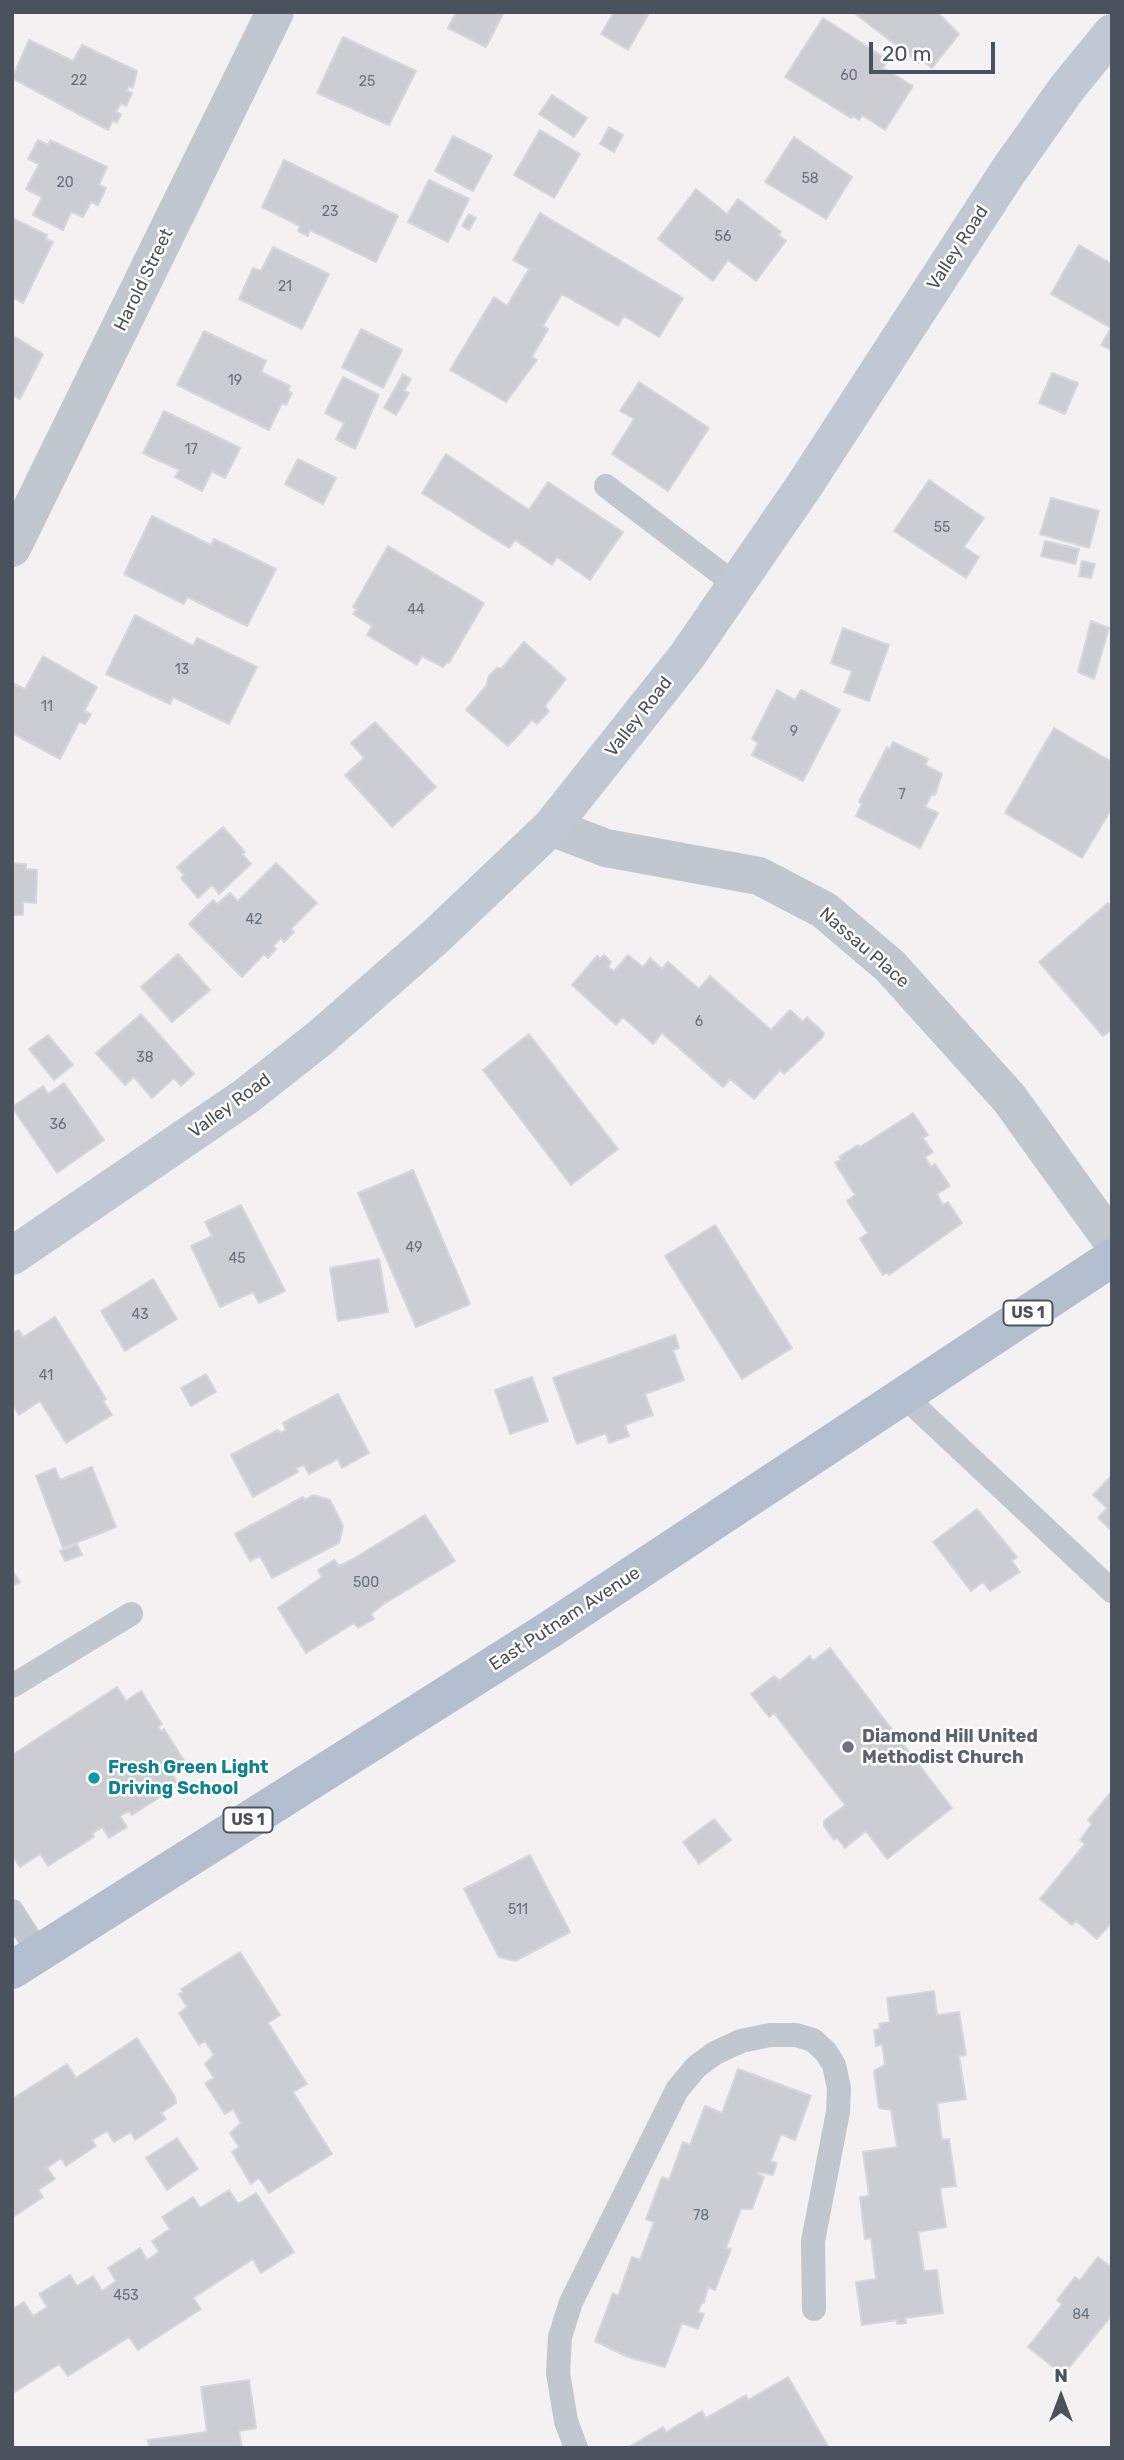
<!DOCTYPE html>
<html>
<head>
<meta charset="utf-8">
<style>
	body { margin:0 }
	#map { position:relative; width:1124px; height:2460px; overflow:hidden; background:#f3f1f1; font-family:Rubik,sans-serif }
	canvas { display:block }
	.frame { position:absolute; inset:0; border:14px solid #4a525e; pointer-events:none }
	.north { position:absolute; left:1026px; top:2362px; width:70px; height:70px; -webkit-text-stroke:5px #fff; paint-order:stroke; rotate:0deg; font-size:19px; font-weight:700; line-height:28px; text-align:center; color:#4a525e }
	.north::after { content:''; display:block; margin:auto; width:24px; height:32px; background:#4a525e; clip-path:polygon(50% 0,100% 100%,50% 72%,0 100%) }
	.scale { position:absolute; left:869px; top:42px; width:126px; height:32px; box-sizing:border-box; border:4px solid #4a525e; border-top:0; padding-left:9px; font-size:21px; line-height:24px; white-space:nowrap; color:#4a525e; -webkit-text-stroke:5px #fff; paint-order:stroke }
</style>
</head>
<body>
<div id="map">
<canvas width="1124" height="2460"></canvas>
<div class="frame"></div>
<div class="north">N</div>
<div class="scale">20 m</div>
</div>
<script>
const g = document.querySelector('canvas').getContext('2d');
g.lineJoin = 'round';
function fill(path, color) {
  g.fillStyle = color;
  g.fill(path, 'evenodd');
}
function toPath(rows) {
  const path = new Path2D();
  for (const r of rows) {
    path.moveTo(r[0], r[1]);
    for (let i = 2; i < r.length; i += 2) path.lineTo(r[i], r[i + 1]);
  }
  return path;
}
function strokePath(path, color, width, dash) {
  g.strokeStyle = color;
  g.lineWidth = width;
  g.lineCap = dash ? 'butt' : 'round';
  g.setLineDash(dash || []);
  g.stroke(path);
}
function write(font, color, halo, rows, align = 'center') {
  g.font = font + ' Rubik,sans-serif';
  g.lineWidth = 5;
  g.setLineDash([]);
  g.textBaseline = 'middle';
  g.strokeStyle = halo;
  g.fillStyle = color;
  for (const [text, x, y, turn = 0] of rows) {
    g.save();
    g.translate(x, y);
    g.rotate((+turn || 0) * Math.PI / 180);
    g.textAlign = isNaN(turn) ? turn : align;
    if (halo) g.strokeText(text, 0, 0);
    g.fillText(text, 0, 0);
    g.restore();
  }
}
const building = toPath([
	[456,12,504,12,486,47,448,28,456,12],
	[614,12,643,12,648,15,628,50,601,34,614,12],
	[853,12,937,12,959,34,932,68,921,60,919,63,853,12],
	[823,18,888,60,883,68,913,86,885,130,862,115,859,120,853,116,851,118,785,77,823,18],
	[343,37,416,71,389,125,317,93,343,37],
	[29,40,73,61,82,45,137,71,133,88,129,86,127,91,132,93,126,106,121,103,116,112,121,114,117,123,113,120,108,130,12,78,29,40],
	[552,95,587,118,574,137,539,114,552,95],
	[609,127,623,135,614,152,600,144,609,127],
	[540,130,580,154,554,198,514,175,540,130],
	[453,136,492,156,473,191,435,171,453,136],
	[794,137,852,177,826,219,765,182,794,137],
	[38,140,48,145,50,140,107,167,99,185,106,188,98,205,91,202,83,217,71,212,63,230,33,215,42,197,26,189,39,164,28,159,38,140],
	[284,160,398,216,376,262,310,230,308,236,298,231,300,226,262,207,284,160],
	[429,180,469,199,448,242,408,222,429,180],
	[696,189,727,214,738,199,781,232,778,235,786,241,756,281,728,260,713,281,658,239,696,189],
	[540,213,683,298,659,337,624,316,618,326,562,294,543,326,548,329,532,357,537,360,506,402,450,370,494,297,507,306,529,269,513,260,540,213],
	[469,214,476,218,469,230,462,226,469,214],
	[12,218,47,235,46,239,53,242,23,303,12,297,12,218],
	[1079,245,1112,264,1112,350,1101,345,1111,328,1051,294,1079,245],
	[273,247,329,274,302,329,239,299,253,268,261,271,273,247],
	[361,329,402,350,383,388,342,367,361,329],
	[204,331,266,361,261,372,290,386,288,391,292,393,286,405,282,403,269,430,177,385,204,331],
	[12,335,43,354,20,399,12,395,12,335],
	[1052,373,1078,383,1065,414,1039,403,1052,373],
	[403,374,411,379,404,391,409,393,396,415,384,408,403,374],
	[343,377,379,395,355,449,336,439,344,423,325,413,343,377],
	[639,382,709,428,668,491,612,454,634,419,620,411,639,382],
	[164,411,240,448,225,478,212,471,202,491,175,477,179,470,143,453,164,411],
	[446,454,529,510,548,482,623,532,590,580,557,557,552,565,515,540,509,548,422,493,446,454],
	[298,459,336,478,323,504,285,484,298,459],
	[929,480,984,518,964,547,979,557,966,578,894,531,929,480],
	[1051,498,1099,511,1089,548,1040,534,1051,498],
	[152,516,211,545,214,539,276,569,247,626,187,597,184,604,124,574,152,516],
	[1045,541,1079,549,1075,564,1041,556,1045,541],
	[388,546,484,603,449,663,447,662,443,667,422,656,417,665,367,635,372,626,353,614,357,609,353,607,388,546],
	[1082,561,1095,564,1091,578,1079,576,1082,561],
	[135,615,193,646,197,638,257,667,229,724,173,697,170,704,106,674,135,615],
	[1091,621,1109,628,1094,679,1078,672,1091,621],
	[843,628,889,645,869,701,844,692,852,671,831,663,843,628],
	[524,642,566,679,545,706,549,711,537,724,532,720,508,746,466,710,486,686,489,676,497,668,502,668,524,642],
	[43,656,97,687,84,711,91,714,85,724,79,722,60,759,12,733,12,683,25,689,43,656],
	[777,690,795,700,801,690,840,710,803,781,752,755,758,743,752,739,777,690],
	[375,722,436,787,392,827,345,775,364,758,351,743,375,722],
	[1054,728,1112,762,1112,808,1082,858,1005,813,1054,728],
	[893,742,928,759,925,765,942,774,935,795,932,794,925,807,938,813,920,848,856,816,862,804,859,802,887,747,890,749,893,742],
	[223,827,245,852,242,854,251,864,219,894,212,885,198,898,181,878,184,875,177,867,223,827],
	[12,863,26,864,26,869,37,870,36,903,23,902,23,915,12,915,12,863],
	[276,863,317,903,291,929,294,932,284,942,281,938,273,946,276,949,268,958,264,954,242,977,189,924,213,900,217,904,230,893,238,901,276,863],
	[1108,903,1112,908,1112,1029,1103,1036,1039,962,1108,903],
	[178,954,210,990,172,1022,141,987,178,954],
	[604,955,611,962,608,967,614,971,628,955,643,967,650,958,662,969,668,962,699,989,710,976,771,1030,790,1010,803,1022,807,1017,824,1033,822,1038,784,1074,780,1070,754,1099,730,1079,723,1087,662,1033,653,1044,623,1017,616,1025,572,985,597,956,600,959,604,955],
	[141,1014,194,1074,181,1086,174,1078,152,1098,134,1077,125,1085,96,1053,141,1014],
	[529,1034,618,1149,571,1185,483,1070,529,1034],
	[48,1035,73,1065,54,1080,29,1049,48,1035],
	[64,1083,104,1140,57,1173,12,1107,43,1086,48,1094,64,1083],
	[913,1113,928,1135,923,1138,933,1152,925,1157,931,1167,935,1164,950,1186,937,1194,943,1205,948,1202,962,1223,889,1275,888,1272,883,1275,860,1239,868,1233,847,1201,855,1195,835,1163,841,1160,839,1157,858,1145,860,1147,913,1113],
	[413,1170,470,1304,416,1327,358,1193,413,1170],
	[241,1205,285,1291,259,1303,253,1292,220,1307,191,1246,212,1236,205,1222,241,1205],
	[715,1225,792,1348,742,1379,665,1256,715,1225],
	[379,1259,388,1312,338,1321,330,1268,379,1259],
	[153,1279,177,1319,125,1351,101,1311,153,1279],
	[55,1317,106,1399,103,1401,112,1415,66,1443,40,1401,19,1415,12,1404,12,1333,19,1330,23,1337,55,1317],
	[675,1335,679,1348,673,1350,684,1380,645,1394,653,1415,625,1425,629,1436,609,1443,606,1433,577,1444,553,1378,675,1335],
	[206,1374,216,1392,191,1406,181,1388,206,1374],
	[532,1377,548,1421,510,1434,495,1390,532,1377],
	[338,1394,369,1453,342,1468,338,1459,309,1474,304,1465,296,1468,298,1472,253,1497,231,1455,278,1430,280,1433,286,1430,283,1423,338,1394],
	[92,1467,116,1527,63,1548,36,1476,55,1468,60,1480,92,1467],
	[1112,1475,1112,1531,1098,1518,1107,1508,1093,1495,1112,1475],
	[313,1495,330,1500,343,1526,339,1543,272,1578,260,1556,250,1561,235,1534,303,1497,305,1500,313,1495],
	[977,1509,1017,1557,1012,1561,1020,1572,990,1591,983,1582,971,1591,933,1542,977,1509],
	[425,1515,455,1561,382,1605,371,1614,374,1619,358,1628,354,1623,306,1653,278,1608,322,1577,318,1570,334,1560,339,1566,353,1559,425,1515],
	[77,1544,82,1555,65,1561,60,1551,77,1544],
	[12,1570,20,1582,12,1586,12,1570],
	[830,1648,952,1808,887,1859,866,1831,845,1848,837,1838,834,1840,824,1826,824,1821,845,1805,774,1713,769,1717,751,1694,774,1676,779,1681,810,1656,813,1661,830,1648],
	[117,1687,126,1701,141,1691,162,1724,158,1727,161,1731,164,1729,185,1762,171,1772,179,1785,132,1815,129,1811,120,1816,127,1827,109,1838,102,1827,92,1834,94,1837,48,1866,40,1854,20,1867,12,1855,12,1755,117,1687],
	[1112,1791,1112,1922,1097,1939,1076,1921,1072,1925,1040,1899,1085,1844,1080,1840,1092,1824,1088,1820,1112,1791],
	[714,1819,731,1840,699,1864,683,1842,714,1819],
	[530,1855,570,1932,515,1961,499,1957,464,1889,530,1855],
	[240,1952,280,2015,268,2023,307,2084,293,2092,332,2154,269,2193,259,2178,251,2184,232,2152,239,2147,230,2133,241,2123,233,2109,225,2114,205,2083,214,2078,205,2064,214,2055,205,2041,199,2045,179,2013,187,2007,179,1994,183,1992,181,1989,240,1952],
	[934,1991,937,2015,959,2012,966,2055,959,2056,966,2099,937,2103,942,2140,949,2139,956,2186,940,2188,946,2227,918,2232,924,2271,937,2270,943,2313,905,2318,906,2323,897,2324,897,2320,862,2325,856,2282,876,2279,871,2238,865,2239,860,2197,869,2196,863,2152,897,2147,891,2110,879,2108,874,2071,885,2065,882,2044,876,2046,874,2030,880,2029,879,2024,890,2022,887,1998,934,1991],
	[137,2038,175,2097,176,2103,161,2113,166,2119,135,2140,131,2132,114,2142,107,2131,92,2140,96,2146,66,2166,61,2158,47,2168,55,2179,38,2190,43,2197,13,2217,12,2099,67,2064,76,2078,137,2038],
	[738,2069,811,2096,795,2140,781,2134,771,2161,777,2163,773,2175,758,2172,757,2174,764,2177,752,2209,741,2209,726,2248,731,2249,715,2290,708,2287,704,2303,702,2302,698,2312,704,2314,698,2329,682,2323,665,2367,628,2357,595,2341,613,2293,618,2296,632,2257,640,2260,654,2222,646,2219,662,2177,669,2180,683,2142,690,2145,705,2106,722,2113,738,2069],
	[177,2138,198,2169,167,2190,146,2158,177,2138],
	[229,2190,238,2204,256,2193,294,2252,261,2273,253,2259,193,2298,201,2309,138,2350,129,2337,68,2376,59,2364,12,2394,12,2309,24,2302,33,2316,47,2307,39,2294,70,2275,77,2286,93,2276,102,2291,116,2281,108,2268,140,2248,147,2260,159,2252,152,2241,170,2229,162,2217,193,2197,200,2208,229,2190],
	[1098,2257,1112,2268,1112,2315,1063,2375,1028,2347,1062,2304,1057,2300,1075,2277,1080,2280,1098,2257],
	[788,2377,829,2448,627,2448,663,2427,666,2432,702,2411,706,2418,746,2395,748,2400,788,2377],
	[249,2380,256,2428,239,2431,242,2448,150,2448,148,2440,207,2432,201,2387,249,2380]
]);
fill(building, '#cbcdd3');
strokePath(building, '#d6d7dc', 2);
strokePath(toPath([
	[606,486,736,585],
	[904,1396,1112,1591],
	[12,1686,131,1614],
	[12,1911,39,1953],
	[576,2448,566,2421,558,2373,560,2337,571,2302,677,2090,696,2067,715,2053,741,2041,770,2035,796,2035,813,2040,826,2052,834,2065,839,2088,838,2112,813,2241,814,2309]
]), '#c0c7cf', 24);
strokePath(toPath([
	[12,548,275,12],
	[551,827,606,848,759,876,824,910,890,966,1009,1098,1112,1241]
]), '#c0c7cf', 38);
strokePath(toPath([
	[12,1256,245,1097,320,1038,433,939,551,827,687,656,804,486,1007,173,1067,88,1112,33]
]), '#c0c8d3', 38);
strokePath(toPath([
	[12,1970,549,1630,1112,1258]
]), '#b3bece', 38);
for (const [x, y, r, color] of [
	[848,1747,7,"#6b7280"],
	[94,1778,7,"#0f9aa8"]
]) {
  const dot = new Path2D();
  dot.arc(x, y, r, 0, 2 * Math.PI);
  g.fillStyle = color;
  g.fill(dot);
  strokePath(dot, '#fff', 2.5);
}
write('14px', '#6a717b', null, [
	["60",849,76],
	["22",79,81],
	["25",367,82],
	["58",810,179],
	["20",65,183],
	["23",330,212],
	["56",723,237],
	["21",285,287],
	["19",235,381],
	["17",191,450],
	["55",942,528],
	["44",416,610],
	["13",182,670],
	["11",47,707],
	["9",794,732],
	["7",902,795],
	["42",254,920],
	["6",699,1022],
	["38",145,1058],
	["36",58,1125],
	["49",414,1248],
	["45",237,1259],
	["43",140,1315],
	["41",46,1376],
	["500",366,1583],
	["511",518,1910],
	["78",701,2216],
	["453",126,2296],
	["84",1081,2315]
]);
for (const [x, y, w] of [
	[1028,1313,49],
	[248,1820,49]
]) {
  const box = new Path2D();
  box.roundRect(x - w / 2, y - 12.5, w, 25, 5);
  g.fillStyle = '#fff';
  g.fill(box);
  strokePath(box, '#4a525e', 2);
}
write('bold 16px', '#4a525e', null, [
	["US 1",1028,1313],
	["US 1",248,1820]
]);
write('18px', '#4a525e', '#fff', [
	["Valley Road",958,248,-57],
	["Harold Street",144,280,-64],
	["Valley Road",639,717,-52],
	["Nassau Place",864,948,41],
	["Valley Road",230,1106,-36],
	["East Putnam Avenue",565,1619,-33]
]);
write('bold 18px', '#5b616d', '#fff', [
	["Diamond Hill United",862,1737],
	["Methodist Church",862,1758]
], 'left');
write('bold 18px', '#0d838f', '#fff', [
	["Fresh Green Light",108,1768],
	["Driving School",108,1789]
], 'left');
</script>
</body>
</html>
